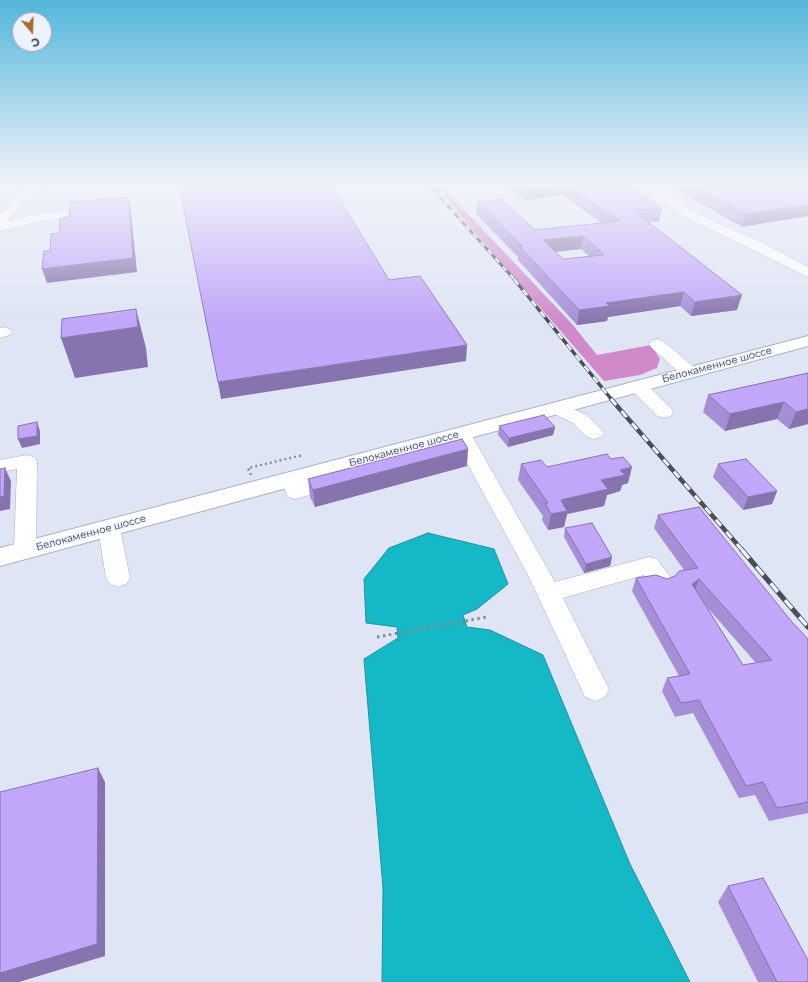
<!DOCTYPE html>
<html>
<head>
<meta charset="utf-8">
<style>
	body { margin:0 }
	#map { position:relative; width:808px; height:982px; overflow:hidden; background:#dfe5f4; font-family:Montserrat,sans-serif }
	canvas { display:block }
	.north { position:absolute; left:12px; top:12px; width:40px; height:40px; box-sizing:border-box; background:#edf2ff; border:1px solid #a5a9b3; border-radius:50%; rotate:161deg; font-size:11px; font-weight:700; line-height:16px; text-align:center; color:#3a3c42 }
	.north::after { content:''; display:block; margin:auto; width:14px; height:18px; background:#a76c2e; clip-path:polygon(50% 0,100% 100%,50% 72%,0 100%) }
</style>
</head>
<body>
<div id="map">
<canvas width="808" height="982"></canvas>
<div class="north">С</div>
</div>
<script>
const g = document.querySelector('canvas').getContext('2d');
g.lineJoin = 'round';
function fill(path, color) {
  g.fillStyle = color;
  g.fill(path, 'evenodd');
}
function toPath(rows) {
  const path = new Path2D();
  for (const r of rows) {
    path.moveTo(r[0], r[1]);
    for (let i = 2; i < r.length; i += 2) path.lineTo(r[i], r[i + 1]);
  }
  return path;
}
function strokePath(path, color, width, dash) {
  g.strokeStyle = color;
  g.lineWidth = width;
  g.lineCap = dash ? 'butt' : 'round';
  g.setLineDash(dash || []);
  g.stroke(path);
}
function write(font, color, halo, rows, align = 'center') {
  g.font = font + ' Montserrat,sans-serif';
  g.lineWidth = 3;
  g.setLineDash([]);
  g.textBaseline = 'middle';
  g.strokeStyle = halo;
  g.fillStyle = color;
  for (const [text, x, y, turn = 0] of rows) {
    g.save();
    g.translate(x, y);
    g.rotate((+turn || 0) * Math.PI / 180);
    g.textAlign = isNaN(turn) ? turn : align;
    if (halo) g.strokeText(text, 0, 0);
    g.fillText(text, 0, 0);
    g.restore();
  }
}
fill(toPath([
	[434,185,441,185,572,324,597,355,651,345,660,359,657,368,640,375,604,381]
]), '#d08aca');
const water = toPath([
	[428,533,494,549,508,584,477,609,463,615,467,627,490,630,543,655,630,864,690,982,382,982,383,888,364,659,398,638,397,627,366,623,364,579,389,548,428,533]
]);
fill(water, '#15b8c6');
strokePath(water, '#20939e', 1);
const minor = toPath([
	[42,185,62,185,60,187,25,195,21,194,19,192,21,190,42,185],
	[641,185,654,185,688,208,730,229,761,242,808,267,808,277,680,214,641,185],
	[66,211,70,212,72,215,70,218,41,221,0,231,0,223,41,213,66,211],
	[4,327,10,329,12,332,10,335,0,338,0,328,4,327],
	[657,339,663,341,695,368,698,372,695,376,689,377,683,376,651,347,649,344,651,341,657,339],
	[638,381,644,382,671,408,673,412,671,416,664,418,657,416,632,390,629,386,632,382,638,381],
	[557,402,587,415,604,433,601,437,594,439,587,437,573,423,550,412,548,408,550,404,557,402],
	[461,428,468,430,471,434,555,582,649,557,657,559,674,582,670,588,662,591,654,588,644,575,563,598,609,689,605,697,595,701,585,697,528,575,451,434,454,430,461,428],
	[27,455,34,457,37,461,36,550,33,556,25,558,17,556,14,550,17,469,0,472,0,460,27,455],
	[291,473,298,475,302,483,336,474,343,476,346,481,343,486,295,499,288,497,281,480,284,475,291,473],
	[109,520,117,523,120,528,130,578,126,584,118,587,110,584,106,578,98,528,101,523,109,520]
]);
const major = toPath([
	[25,185,37,185,5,225,0,226,0,214,25,185],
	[808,336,808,346,0,566,0,548,808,336]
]);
strokePath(minor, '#aab0bf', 1);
strokePath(major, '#aab0bf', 2);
strokePath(toPath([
	[251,475,248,468,303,455]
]), '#898d97', 2.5, [2, 3]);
strokePath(toPath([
	[377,637,487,617]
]), '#898d97', 3, [2.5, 3.5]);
fill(minor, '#fff');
fill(major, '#fff');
const railFar3 = toPath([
	[429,185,515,280]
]);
const railFar2 = toPath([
	[514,279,612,400]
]);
const railFar1 = toPath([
	[611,399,743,551]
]);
const rail = toPath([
	[742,550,808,627]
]);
strokePath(railFar3, '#4c4e55', 3);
strokePath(railFar2, '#4c4e55', 3.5);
strokePath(railFar1, '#4c4e55', 4.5);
strokePath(rail, '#4c4e55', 5);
strokePath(railFar3, '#edf2ff', 2, [5.5]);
strokePath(railFar2, '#edf2ff', 2.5, [7]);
strokePath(railFar1, '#edf2ff', 3, [8]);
strokePath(rail, '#edf2ff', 3.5, [11]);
fill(toPath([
	[506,185,607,185,611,187,662,209,659,222,648,222,737,310,691,316,680,306,608,317,607,321,577,325,518,260,518,257,476,214,477,202,535,230,602,223,562,195,525,200],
	[581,249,589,256,563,259,555,252],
	[669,185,808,185,742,227],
	[808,373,808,424,789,429,777,419,725,431,703,412,708,395],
	[499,426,555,427,553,435,508,447,498,435],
	[611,459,628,483,622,485,620,491,607,495,604,506,567,514,564,527,548,530,542,520,543,516,518,480,521,464,547,467],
	[718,464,777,491,772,504,743,510,713,477],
	[467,466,315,507,310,497,308,479],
	[658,515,792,622,808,639,808,813,769,821,755,795,739,798,693,713,675,717,662,691,667,678,679,676,632,591,636,578,667,579,675,576,684,570,654,528],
	[705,605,756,663,743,665],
	[565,528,612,557,610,566,584,573,564,537],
	[728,886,808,982,758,982,718,902]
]), '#a68fd6');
fill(toPath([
	[548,185,563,185,562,195,525,200,526,188],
	[128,197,131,210,137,272,47,283,42,269],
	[808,205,808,216,742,227,746,214],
	[583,236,581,249,542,253,543,240],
	[684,292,680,306,608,317,607,321,577,325,579,310,606,303],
	[742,295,737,310,691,316,695,302],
	[136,309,146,348,148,367,75,378,61,338],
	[467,345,466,361,221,399,218,382],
	[784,402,777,419,725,431,730,414],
	[808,409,808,424,789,429,796,412],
	[37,422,40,431,40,444,22,448,18,439],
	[555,427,553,435,508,447,509,438],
	[468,449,467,466,315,507,313,490],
	[632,467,628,483,622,485,620,491,607,495,604,506,567,514,564,527,548,530,551,514,561,500,601,480,620,470],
	[5,468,11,481,10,509,0,511,0,497],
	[777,491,772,504,743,510,748,497],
	[612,557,610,566,584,573,586,564],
	[699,579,694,592,692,584],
	[98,768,105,782,105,956,19,982,0,982,0,973]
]), '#8774ae');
const building = toPath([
	[179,185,331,185,389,280,420,276,467,345,218,382,179,185],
	[523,185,548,185,526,188,523,185],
	[566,185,607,185,611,187,633,186,662,209,633,210,742,295,695,302,684,292,606,303,610,306,579,310,519,246,522,246,477,202,501,199,535,230,620,221,566,185],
	[583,236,604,255,563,259,543,240,583,236],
	[692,185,808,185,808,205,746,214,692,185],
	[128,197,133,258,42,269,44,251,50,251,51,234,59,233,60,218,69,217,70,202,128,197],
	[136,309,138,327,61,338,62,319,136,309],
	[808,373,808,409,796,412,784,402,730,414,708,395,808,373],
	[544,415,555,427,509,438,499,426,544,415],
	[37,422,37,436,18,439,18,426,37,422],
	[462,439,468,449,313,490,308,479,462,439],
	[607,454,611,459,623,457,632,467,620,470,625,475,601,480,608,489,561,500,567,511,551,514,545,503,548,503,521,464,541,460,547,467,607,454],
	[746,459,777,491,748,497,718,464,746,459],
	[5,468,4,496,0,497,0,469,5,468],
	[699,507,792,622,808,639,808,802,777,808,763,782,746,786,699,700,681,703,667,678,690,674,636,578,656,575,667,579,675,576,679,571,698,568,658,515,699,507],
	[699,579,772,660,743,665,692,584,699,579],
	[592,523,612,557,586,564,565,528,592,523],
	[98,768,97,944,0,973,0,792,98,768],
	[763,878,808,960,808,982,777,982,728,886,763,878]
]);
fill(building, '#c1a6f9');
strokePath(building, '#8774ae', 1);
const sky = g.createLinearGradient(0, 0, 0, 322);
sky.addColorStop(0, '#53b6da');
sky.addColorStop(0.57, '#f1f3fa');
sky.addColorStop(1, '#f1f3fa00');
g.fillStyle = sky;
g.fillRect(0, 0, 808, 322);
write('10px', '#3a3c42', '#edf2ff', [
	["Белокаменное шоссе",717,365,-15],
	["Белокаменное шоссе",404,449,-15],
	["Белокаменное шоссе",91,533,-15]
]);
</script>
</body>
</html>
